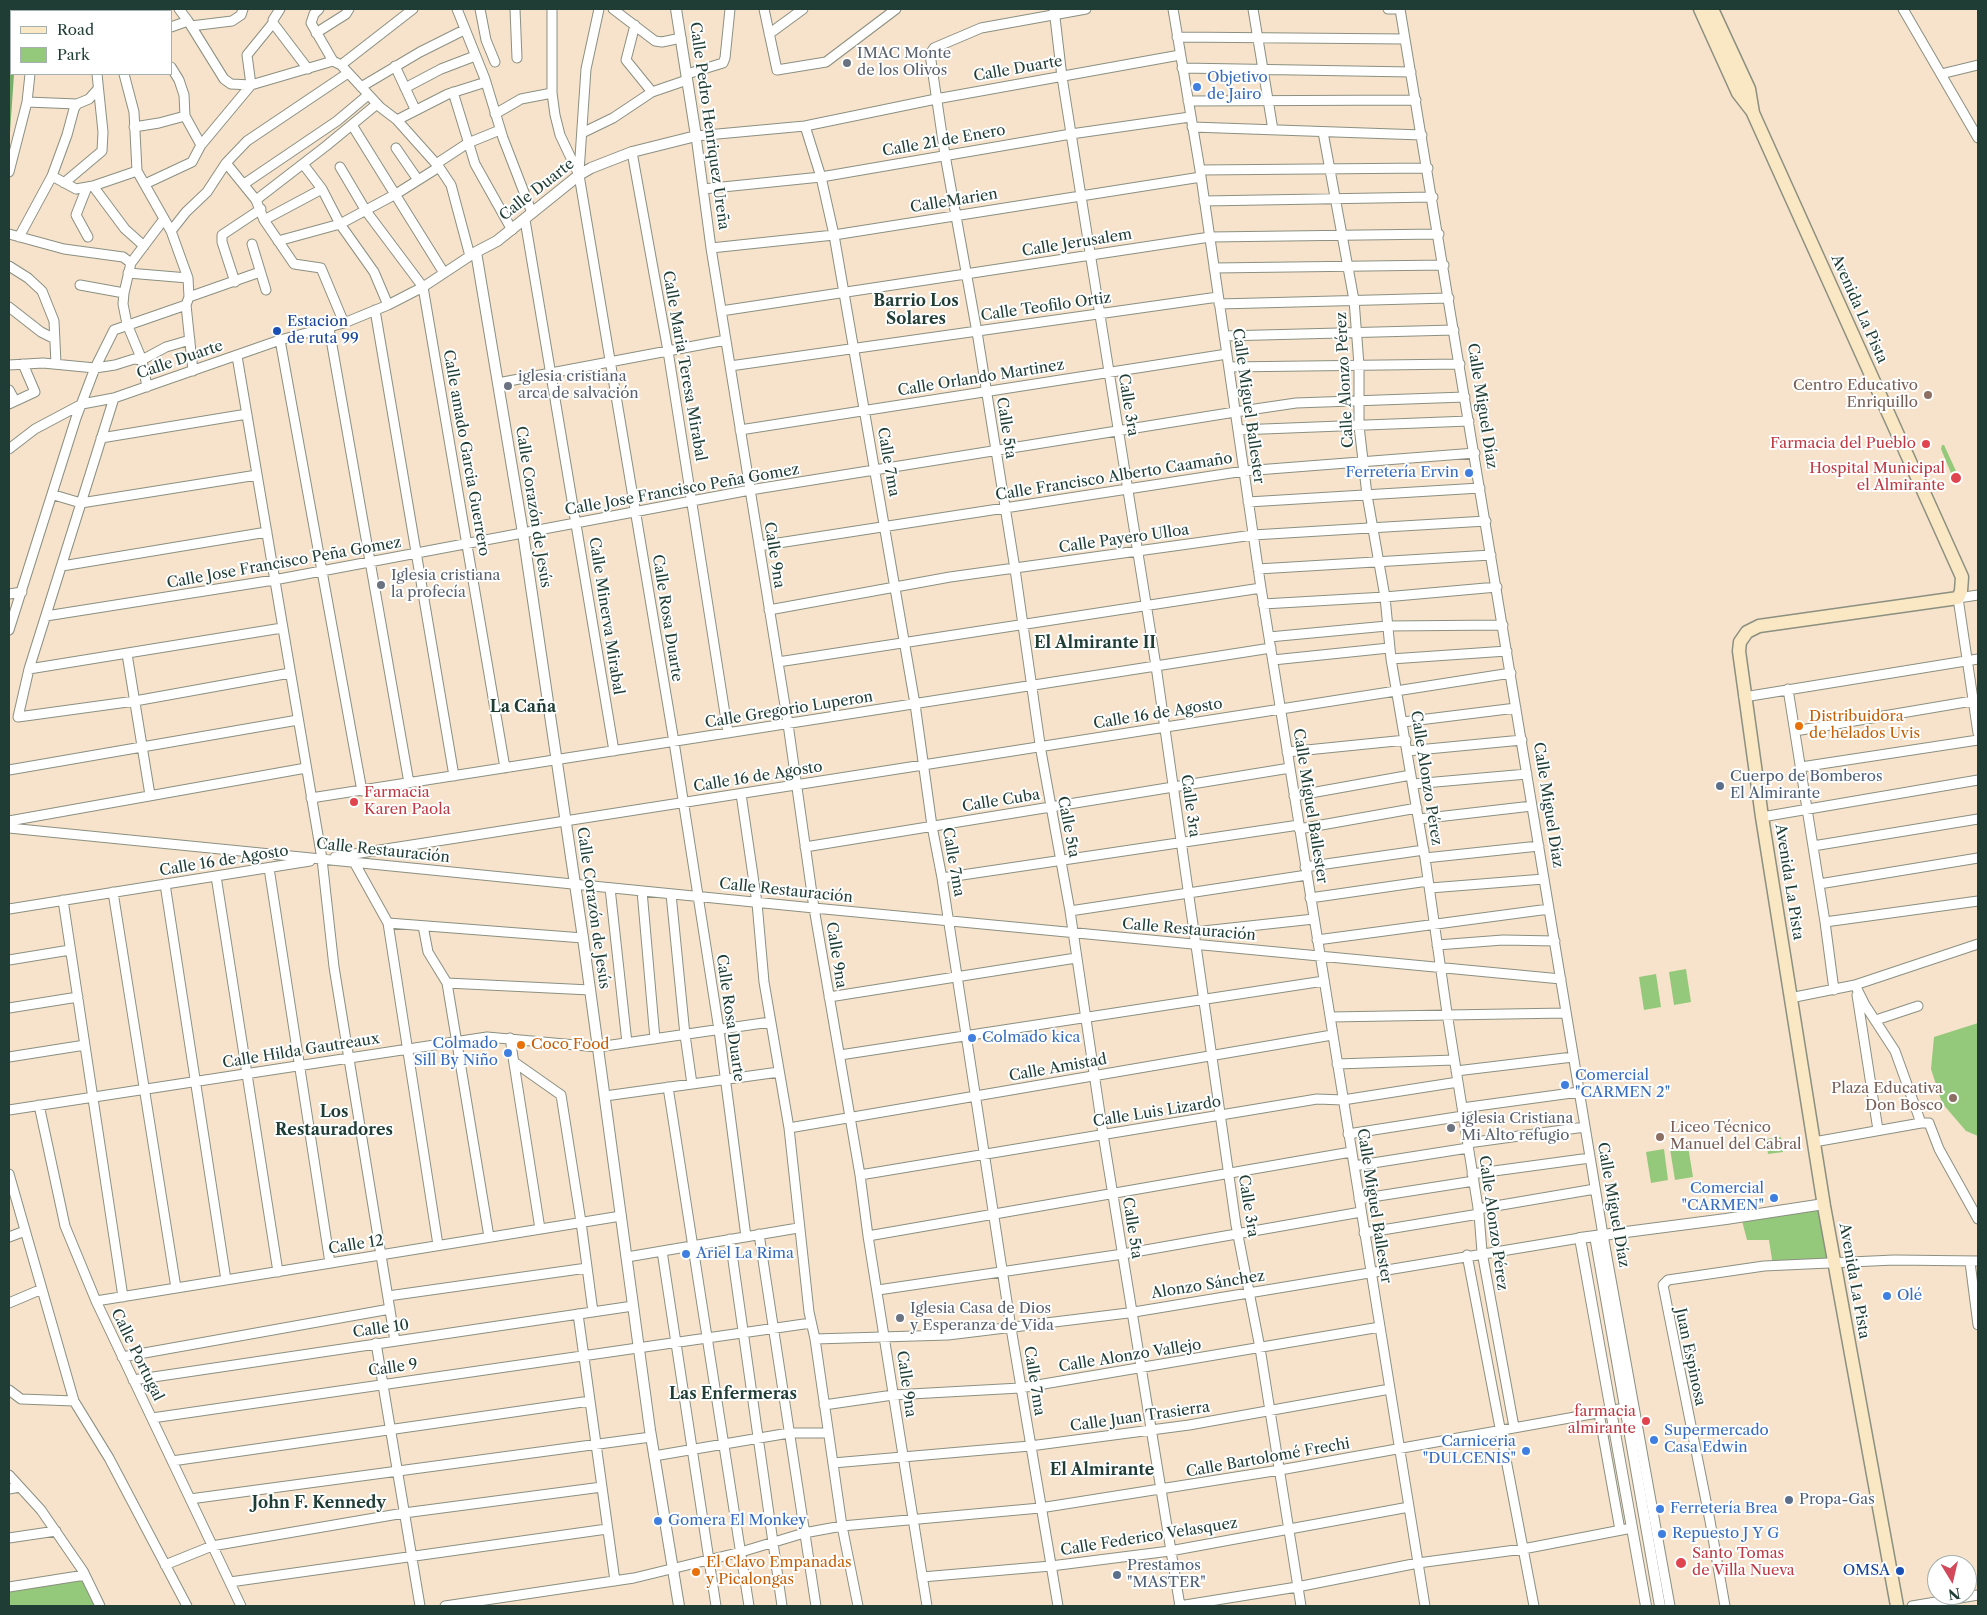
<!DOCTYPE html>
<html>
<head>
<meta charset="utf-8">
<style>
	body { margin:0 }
	#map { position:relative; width:1987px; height:1615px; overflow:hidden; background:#f7e2cb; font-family:"Libre Caslon Text",serif }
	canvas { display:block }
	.frame { position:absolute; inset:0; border:10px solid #1f3d34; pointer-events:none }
	.legend { position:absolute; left:10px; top:10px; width:162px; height:65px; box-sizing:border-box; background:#fff; border:1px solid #a5b1ae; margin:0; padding:6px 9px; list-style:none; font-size:15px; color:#1f3d34 }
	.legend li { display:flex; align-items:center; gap:10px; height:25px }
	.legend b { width:25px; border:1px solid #a5b1ae }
	.north { position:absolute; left:1927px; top:1555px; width:50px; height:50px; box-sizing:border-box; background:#fff; border:1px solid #a5b1ae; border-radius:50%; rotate:171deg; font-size:14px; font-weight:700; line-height:20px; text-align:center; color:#1f3d34 }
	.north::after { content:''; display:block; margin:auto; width:18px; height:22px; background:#d1495b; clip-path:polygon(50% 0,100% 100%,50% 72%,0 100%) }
</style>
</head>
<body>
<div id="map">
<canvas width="1987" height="1615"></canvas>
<div class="frame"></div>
<ul class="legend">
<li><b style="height:6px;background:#fae7c3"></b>Road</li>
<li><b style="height:14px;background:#94c97b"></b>Park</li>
</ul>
<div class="north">N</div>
</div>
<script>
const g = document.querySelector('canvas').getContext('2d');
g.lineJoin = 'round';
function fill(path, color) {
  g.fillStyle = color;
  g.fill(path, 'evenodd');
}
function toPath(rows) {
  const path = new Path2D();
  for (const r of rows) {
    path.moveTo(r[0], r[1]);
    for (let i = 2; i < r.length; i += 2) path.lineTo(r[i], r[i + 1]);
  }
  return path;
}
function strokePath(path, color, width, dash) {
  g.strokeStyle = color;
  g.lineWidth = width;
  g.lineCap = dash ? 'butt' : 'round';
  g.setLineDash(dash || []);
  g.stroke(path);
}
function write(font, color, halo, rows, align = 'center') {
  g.font = font + ' "Libre Caslon Text",serif';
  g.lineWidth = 4;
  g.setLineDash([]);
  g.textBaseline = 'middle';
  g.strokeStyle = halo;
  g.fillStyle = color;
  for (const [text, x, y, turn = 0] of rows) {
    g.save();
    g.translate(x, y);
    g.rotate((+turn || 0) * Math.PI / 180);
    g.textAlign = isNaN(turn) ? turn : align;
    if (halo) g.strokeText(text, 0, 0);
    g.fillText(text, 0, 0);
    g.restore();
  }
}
fill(toPath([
	[1942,445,1944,445,1956,471,1951,473,1941,449],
	[1686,969,1691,1002,1674,1005,1669,972],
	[1656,974,1661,1007,1644,1010,1639,977],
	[1978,1023,1978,1136,1966,1131,1942,1103,1931,1069,1934,1037],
	[1781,1137,1783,1152,1768,1154,1766,1139],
	[1688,1146,1693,1177,1675,1180,1670,1149],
	[1664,1149,1668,1180,1651,1183,1646,1152],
	[1824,1204,1834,1262,1773,1266,1769,1240,1747,1240,1741,1217],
	[83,1571,101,1606,9,1606,9,1584]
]), '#94c97b');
fill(toPath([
	[9,9,19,9,18,11,11,11,11,74,14,74,9,147]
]), '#77ad6b');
const minor = toPath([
	[129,9,130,11],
	[179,9,188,21,224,79,231,84,251,85,333,61],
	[280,9,273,20,273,23,308,69],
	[319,9,314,14,311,23,333,61,341,65,380,107,397,120,439,167,451,185,470,256],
	[457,9,485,79,503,138,532,213],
	[480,9,486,40,495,62],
	[515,9,517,58],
	[552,9,552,93,555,115,560,135,579,175,674,742,719,1030,746,1237],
	[613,9,655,41,662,42,681,38],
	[764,9,777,70,826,62,896,9],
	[1054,9,1062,77,1156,666,1236,1225,1260,1348,1301,1606],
	[1086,9,981,28,934,48,930,54,945,155,978,338,1015,569,1041,751,1070,911,1103,1134,1180,1606],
	[1173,9,1200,170,1261,588,1425,1606],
	[1253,9,1273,130],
	[1388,9,1400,9],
	[1400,9,1603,1235,1670,1606],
	[1903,9,1978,138],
	[35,11,35,9],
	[102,11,102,9],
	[635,25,626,60,652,92],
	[191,26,232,21,241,15,243,9],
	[171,27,188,21],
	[316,33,346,14,349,9],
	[769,34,803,9],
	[1177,37,1405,39],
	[341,65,413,9],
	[395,66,415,109],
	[171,67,179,80,184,95,185,116,201,145],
	[1182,68,1411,72],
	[124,74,134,112,137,171,171,231,188,278,189,297,186,305,193,371],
	[687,74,723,63,725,58,730,9],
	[1941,74,1978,65],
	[361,87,420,52,464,30],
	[405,88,441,69,475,56],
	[453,92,475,164,512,230],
	[1188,101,1416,100],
	[27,102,77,104],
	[495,114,521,99,552,93],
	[397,120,448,94,486,82],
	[352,125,444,273],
	[805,126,821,177,834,235,915,704,932,826,942,878,1011,1328,1058,1606],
	[134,127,159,123,185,116],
	[1192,127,1422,135],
	[1323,132,1354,300,1359,365,1359,426,1367,495,1385,597,1391,659,1425,858,1447,1013,1479,1214,1482,1252,1514,1427],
	[582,133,613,118,652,92,687,80],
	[396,148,418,180],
	[632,152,668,351,728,733],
	[226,163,256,200,264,220,294,264,321,268,344,323],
	[303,164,322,189,340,224,374,272,388,305],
	[436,164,468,143,500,130],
	[340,167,366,211,423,287,505,768],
	[1200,170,1428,168],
	[9,172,27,102,30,74],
	[579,172,586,69,599,9],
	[52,176,76,189,93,186,125,229,144,246],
	[64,183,102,151,103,132,97,74],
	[145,184,192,162,201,145,251,85,247,55,273,23],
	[244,184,337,121,368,95],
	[93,186,137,171],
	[87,187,76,215,88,237],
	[703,189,821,177,1071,134,1190,117],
	[256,200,326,146,377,104],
	[1204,201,1433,197],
	[264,220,322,189],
	[525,220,614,751],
	[171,231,186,212,207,192,226,163,247,141,348,73],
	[9,234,64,249,123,257,131,263],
	[19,237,52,176,67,135,74,109,77,104,89,99,98,89],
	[278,241,340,224,396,194,439,167],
	[252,244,266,290],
	[711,248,834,235,1201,177],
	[9,266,28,278,42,291,54,321,56,364],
	[1214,268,1444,265],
	[128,273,188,278],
	[235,282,222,242,222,235,261,209],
	[80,285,124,293],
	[189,297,260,272],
	[1219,304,1449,298],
	[9,307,41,332,55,339],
	[375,310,454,776],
	[721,311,1210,237,1439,234],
	[329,328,409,783],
	[1224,336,1454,330],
	[280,340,362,791],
	[237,356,322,859,334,967,395,1341],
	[9,365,43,363,95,368,115,365,134,359,142,360,166,347,190,340],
	[730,366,1218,297],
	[1229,367,1460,364],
	[498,383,726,340],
	[147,387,142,360,127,324,123,304,124,293,131,263,164,219],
	[9,390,15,401],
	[114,398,29,669,18,717,135,701,290,673],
	[9,404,35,392,23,364],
	[740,430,1227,354],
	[1238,430,1469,421],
	[101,438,247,414],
	[9,449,35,429,82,404,114,398,280,340,344,323,388,305,423,287,476,252],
	[54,495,81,503,257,475],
	[1248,502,1480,488],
	[759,546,1244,471,1475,453],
	[62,566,267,532],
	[1258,569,1491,555],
	[9,594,22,592],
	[1978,595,1958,598,1978,733],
	[1263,604,1385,597,1497,587],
	[769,610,950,577,1253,535,1486,521],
	[46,616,274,580,750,490,1235,412,1296,403,1465,397],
	[9,630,76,418,95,368,114,330,186,305],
	[1269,637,1387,626,1503,625],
	[127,654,150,795],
	[1391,659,1507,651],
	[1273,660,1389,648],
	[778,662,1261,588],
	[29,669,282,628],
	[1788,689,1825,922,1834,990],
	[1744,697,1978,659],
	[1403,722,1516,708],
	[1795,731,1978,700],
	[1407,751,1522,740],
	[1287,752,1406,740],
	[1801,767,1978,740],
	[9,770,298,720],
	[1413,784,1527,774],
	[741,794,757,903,764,982,789,1128,809,1312,815,1339,842,1526,858,1606],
	[1294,796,1411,775],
	[311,798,1271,648],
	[1762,817,1978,780],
	[1419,819,1532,806],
	[9,821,306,768],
	[9,828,814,908,1561,979],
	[1299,829,1417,808],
	[1813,846,1978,819],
	[805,847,1290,768],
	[335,857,1511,673],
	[1425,858,1539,846],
	[354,862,388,923,438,1245],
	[1305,867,1424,850],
	[269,868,330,1263],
	[216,876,278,1272],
	[942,878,1299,825],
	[165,884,226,1280],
	[1819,884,1978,858],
	[610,888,627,1043],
	[1430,888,1544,879],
	[642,891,655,1039],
	[113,892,176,1288],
	[671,894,685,1035,692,1084],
	[1310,898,1428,881],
	[63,900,123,1297],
	[9,909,310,861],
	[1070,911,1307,875],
	[1825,922,1978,901],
	[388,923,583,938],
	[423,926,428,952,447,983,489,1237],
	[1194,932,1314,919],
	[1317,940,1549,909],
	[1437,945,1503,940,1555,941],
	[9,960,70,950],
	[447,983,590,990],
	[1855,985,1865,1005,1895,1051,1921,1123,1929,1123,1939,1149,1978,1219],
	[1857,995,1878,1130],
	[829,997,1076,958],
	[1790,998,1855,985,1978,944],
	[9,1008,78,997],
	[1330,1017,1566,1013],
	[1876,1020,1918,1006],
	[510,1038,540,1229],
	[840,1055,1324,981],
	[9,1057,85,1045],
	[514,1062,561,1095,581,1222,593,1312],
	[1337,1064,1454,1060],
	[1456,1071,1573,1057],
	[668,1087,749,1606],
	[605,1096,779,1072],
	[39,1105,65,1226,96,1301,241,1606],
	[1462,1108,1579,1092],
	[9,1110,487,1037,598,1047,770,1022],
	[789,1128,1332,1035],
	[1348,1134,1463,1116],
	[1814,1142,1921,1123],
	[1468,1143,1585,1127],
	[1354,1166,1468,1148],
	[9,1174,74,1401,109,1458,187,1606],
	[1472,1174,1590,1158],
	[860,1175,1317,1099,1343,1100,1458,1082],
	[1359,1199,1474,1181],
	[1478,1209,1595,1189],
	[1364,1233,1479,1214],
	[759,1234,816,1606],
	[868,1236,1351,1152],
	[9,1237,25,1231],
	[730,1239,782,1606],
	[662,1251,716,1606],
	[1467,1255,1534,1606],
	[627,1257,798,1228],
	[1970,1262,1978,1325],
	[878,1290,1123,1254,1361,1212],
	[388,1296,587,1268],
	[96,1301,621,1216],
	[9,1303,42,1289],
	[578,1314,615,1581],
	[815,1339,948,1335,1128,1313,1580,1238],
	[376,1343,420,1606],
	[122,1357,390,1309],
	[133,1380,633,1306],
	[9,1390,21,1399,74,1401],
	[824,1405,893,1395,1020,1388,1380,1327],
	[1599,1413,1620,1530],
	[152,1418,811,1323],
	[654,1456,789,1433,828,1433],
	[172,1461,590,1401],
	[833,1463,1030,1446,1189,1425,1390,1389],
	[9,1475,41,1510,83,1571,100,1606],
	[9,1489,20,1487],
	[190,1499,651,1437],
	[9,1538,56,1531],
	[165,1565,212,1546,404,1513,602,1487],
	[922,1577,1051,1566,1170,1551,1409,1507],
	[230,1582,607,1529],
	[9,1587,85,1575],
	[445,1606,634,1578,741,1552,804,1533,842,1526,1040,1508,1280,1470,1625,1408],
	[927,1606,868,1236,860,1175,814,908,788,724,711,248,696,136,805,126,936,99,1180,55],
	[1179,1606,1297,1587,1418,1563,1523,1549,1632,1528],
	[1725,1606,1710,1521,1663,1285,1668,1280,1764,1266,1894,1260,1978,1261],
	[1912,1606,1978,1595]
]);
const tertiary = toPath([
	[676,9,696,136,632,152,591,168,579,175,497,241,476,252,523,533,583,938,650,1430,679,1606],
	[1595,1236,1660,1606],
	[1646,1606,1580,1238,1726,1219,1824,1204]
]);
const secondary = toPath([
	[1700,9,1738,93,1752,111],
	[1712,9,1749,89,1753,113,1962,577,1961,591,1958,598,1759,626,1747,632,1740,642,1739,651,1762,817,1824,1206,1897,1606]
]);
strokePath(minor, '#8b9080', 11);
strokePath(tertiary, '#8b9080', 12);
strokePath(secondary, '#8b9080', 15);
strokePath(minor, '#fff', 9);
strokePath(tertiary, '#fff', 10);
strokePath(secondary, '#fae7c3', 12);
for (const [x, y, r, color] of [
	[847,63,5,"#6b7280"],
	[1197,87,5,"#3f7fe0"],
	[277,331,5,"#1a4fb4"],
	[508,386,5,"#6b7280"],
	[1928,395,5,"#8d6e63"],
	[1926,444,5,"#e0444e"],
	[1469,473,5,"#3f7fe0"],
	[1956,478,6,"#e0444e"],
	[381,585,5,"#6b7280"],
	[1799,726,5,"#e8710a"],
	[1720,786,5,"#5c6f8a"],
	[354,802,5,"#e0444e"],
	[972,1038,5,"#3f7fe0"],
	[521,1045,5,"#e8710a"],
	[508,1053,5,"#3f7fe0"],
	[1565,1085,5,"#3f7fe0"],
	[1953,1098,5,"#8d6e63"],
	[1451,1128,5,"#6b7280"],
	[1660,1137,5,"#8d6e63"],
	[1774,1198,5,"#3f7fe0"],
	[686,1254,5,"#3f7fe0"],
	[1887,1296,5,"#3f7fe0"],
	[900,1318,5,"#6b7280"],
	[1646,1421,5,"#e0444e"],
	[1654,1440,5,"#3f7fe0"],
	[1526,1451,5,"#3f7fe0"],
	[1789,1500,5,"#5c6f8a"],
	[1660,1509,5,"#3f7fe0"],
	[658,1521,5,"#3f7fe0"],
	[1662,1534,5,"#3f7fe0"],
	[1681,1563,6,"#e0444e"],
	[1900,1571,5,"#1a4fb4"],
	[696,1572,5,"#e8710a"],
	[1117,1575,5,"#5c6f8a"]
]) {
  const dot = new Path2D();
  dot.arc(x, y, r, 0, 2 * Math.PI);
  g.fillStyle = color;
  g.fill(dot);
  strokePath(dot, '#fff', 2);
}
write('15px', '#5b616d', '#fff', [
	["IMAC Monte",857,54],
	["de los Olivos",857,71],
	["iglesia cristiana",518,377],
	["arca de salvación",518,394],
	["Iglesia cristiana",391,576],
	["la profecía",391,593],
	["iglesia Cristiana",1461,1119],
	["Mi Alto refugio",1461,1136],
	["Iglesia Casa de Dios",910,1309],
	["y Esperanza de Vida",910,1326]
], 'left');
write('15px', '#1f3d34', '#fff', [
	["Calle Duarte",1018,69,-10],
	["Calle Pedro Henriquez Ureña",709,126,82],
	["Calle 21 de Enero",944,141,-10],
	["Calle Duarte",537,190,-38],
	["CalleMarien",954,201,-9],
	["Calle Jerusalem",1077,243,-9],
	["Calle Teofilo Ortiz",1046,307,-8],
	["Avenida La Pista",1859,309,66],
	["Calle Duarte",180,360,-19],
	["Calle Maria Teresa Mirabal",684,366,80],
	["Calle Orlando Martinez",981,378,-9],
	["Calle Alonzo Pérez",1345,380,-93],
	["Calle 3ra",1128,405,81],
	["Calle Miguel Ballester",1248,406,82],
	["Calle Miguel Díaz",1482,406,81],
	["Calle 5ta",1006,428,81],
	["Calle amado Garcia Guerrero",466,453,80],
	["Calle 7ma",888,462,80],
	["Calle Francisco Alberto Caamaño",1114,477,-9],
	["Calle Jose Francisco Peña Gomez",682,490,-10],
	["Calle Corazón de Jesús",533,507,81],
	["Calle Payero Ulloa",1124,539,-8],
	["Calle 9na",774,555,81],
	["Calle Jose Francisco Peña Gomez",284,563,-10],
	["Calle Minerva Mirabal",606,616,81],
	["Calle Rosa Duarte",667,618,81],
	["Calle Gregorio Luperon",789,710,-9],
	["Calle 16 de Agosto",1158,714,-9],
	["Calle 16 de Agosto",758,777,-9],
	["Calle Alonzo Pérez",1426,778,81],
	["Calle Cuba",1001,801,-9],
	["Calle Miguel Díaz",1548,805,81],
	["Calle 3ra",1190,806,82],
	["Calle Miguel Ballester",1310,806,81],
	["Calle 5ta",1068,827,79],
	["Calle Restauración",383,851,6],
	["Calle 16 de Agosto",224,861,-9],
	["Calle 7ma",953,862,80],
	["Avenida La Pista",1789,882,81],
	["Calle Restauración",786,891,6],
	["Calle Corazón de Jesús",593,908,82],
	["Calle Restauración",1189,930,5],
	["Calle 9na",836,955,81],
	["Calle Rosa Duarte",730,1018,82],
	["Calle Hilda Gautreaux",301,1051,-9],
	["Calle Amistad",1058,1068,-10],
	["Calle Luis Lizardo",1157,1112,-9],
	["Calle Miguel Díaz",1613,1205,80],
	["Calle 3ra",1248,1206,81],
	["Calle Miguel Ballester",1374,1206,81],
	["Calle Alonzo Pérez",1493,1223,82],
	["Calle 5ta",1132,1228,81],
	["Calle 12",356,1245,-9],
	["Avenida La Pista",1854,1281,80],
	["Alonzo Sánchez",1208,1285,-9],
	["Calle 10",381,1329,-8],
	["Calle Portugal",137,1355,64],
	["Calle Alonzo Vallejo",1130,1356,-9],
	["Juan Espinosa",1690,1357,78],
	["Calle 9",393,1368,-8],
	["Calle 7ma",1034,1381,81],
	["Calle 9na",906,1384,82],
	["Calle Juan Trasierra",1140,1417,-8],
	["Calle Bartolomé Frechi",1268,1458,-10],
	["Calle Federico Velasquez",1149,1537,-9]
]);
write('15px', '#366cbe', '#fff', [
	["Objetivo",1207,78],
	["de Jairo",1207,95],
	["Ferretería Ervin",1459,473,"right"],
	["Colmado kica",982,1038],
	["Colmado",498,1044,"right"],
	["Sill By Niño",498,1061,"right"],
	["Comercial",1575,1076],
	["\"CARMEN 2\"",1575,1093],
	["Comercial",1764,1189,"right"],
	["\"CARMEN\"",1764,1206,"right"],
	["Ariel La Rima",696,1254],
	["Olé",1897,1296],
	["Supermercado",1664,1431],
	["Casa Edwin",1664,1448],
	["Carniceria",1516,1442,"right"],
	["\"DULCENIS\"",1516,1459,"right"],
	["Ferretería Brea",1670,1509],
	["Gomera El Monkey",668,1521],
	["Repuesto J Y G",1672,1534]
], 'left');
write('15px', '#164399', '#fff', [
	["Estacion",287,322],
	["de ruta 99",287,339],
	["OMSA",1890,1571,"right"]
], 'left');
write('15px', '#785e54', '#fff', [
	["Centro Educativo",1918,386],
	["Enriquillo",1918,403],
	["Plaza Educativa",1943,1089],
	["Don Bosco",1943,1106],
	["Liceo Técnico",1670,1128,"left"],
	["Manuel del Cabral",1670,1145,"left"]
], 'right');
write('15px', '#be3a42', '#fff', [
	["Farmacia del Pueblo",1916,444],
	["Hospital Municipal",1945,469],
	["el Almirante",1945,486],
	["Farmacia",364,793,"left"],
	["Karen Paola",364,810,"left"],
	["farmacia",1636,1412],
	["almirante",1636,1429],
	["Santo Tomas",1692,1554,"left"],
	["de Villa Nueva",1692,1571,"left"]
], 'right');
write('15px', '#c56008', '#fff', [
	["Distribuidora",1809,717],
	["de helados Uvis",1809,734],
	["Coco Food",531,1045],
	["El Clavo Empanadas",706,1563],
	["y Picalongas",706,1580]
], 'left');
write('15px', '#4e5e75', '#fff', [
	["Cuerpo de Bomberos",1730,777],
	["El Almirante",1730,794],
	["Propa-Gas",1799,1500],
	["Prestamos",1127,1566],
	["\"MASTER\"",1127,1583]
], 'left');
write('bold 16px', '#1f3d34', '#fff', [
	["Barrio Los",916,301],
	["Solares",916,319],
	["El Almirante II",1095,643],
	["La Caña",523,707],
	["Los",334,1112],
	["Restauradores",334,1130],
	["Las Enfermeras",733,1394],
	["El Almirante",1102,1470],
	["John F. Kennedy",319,1503]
]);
</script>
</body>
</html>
